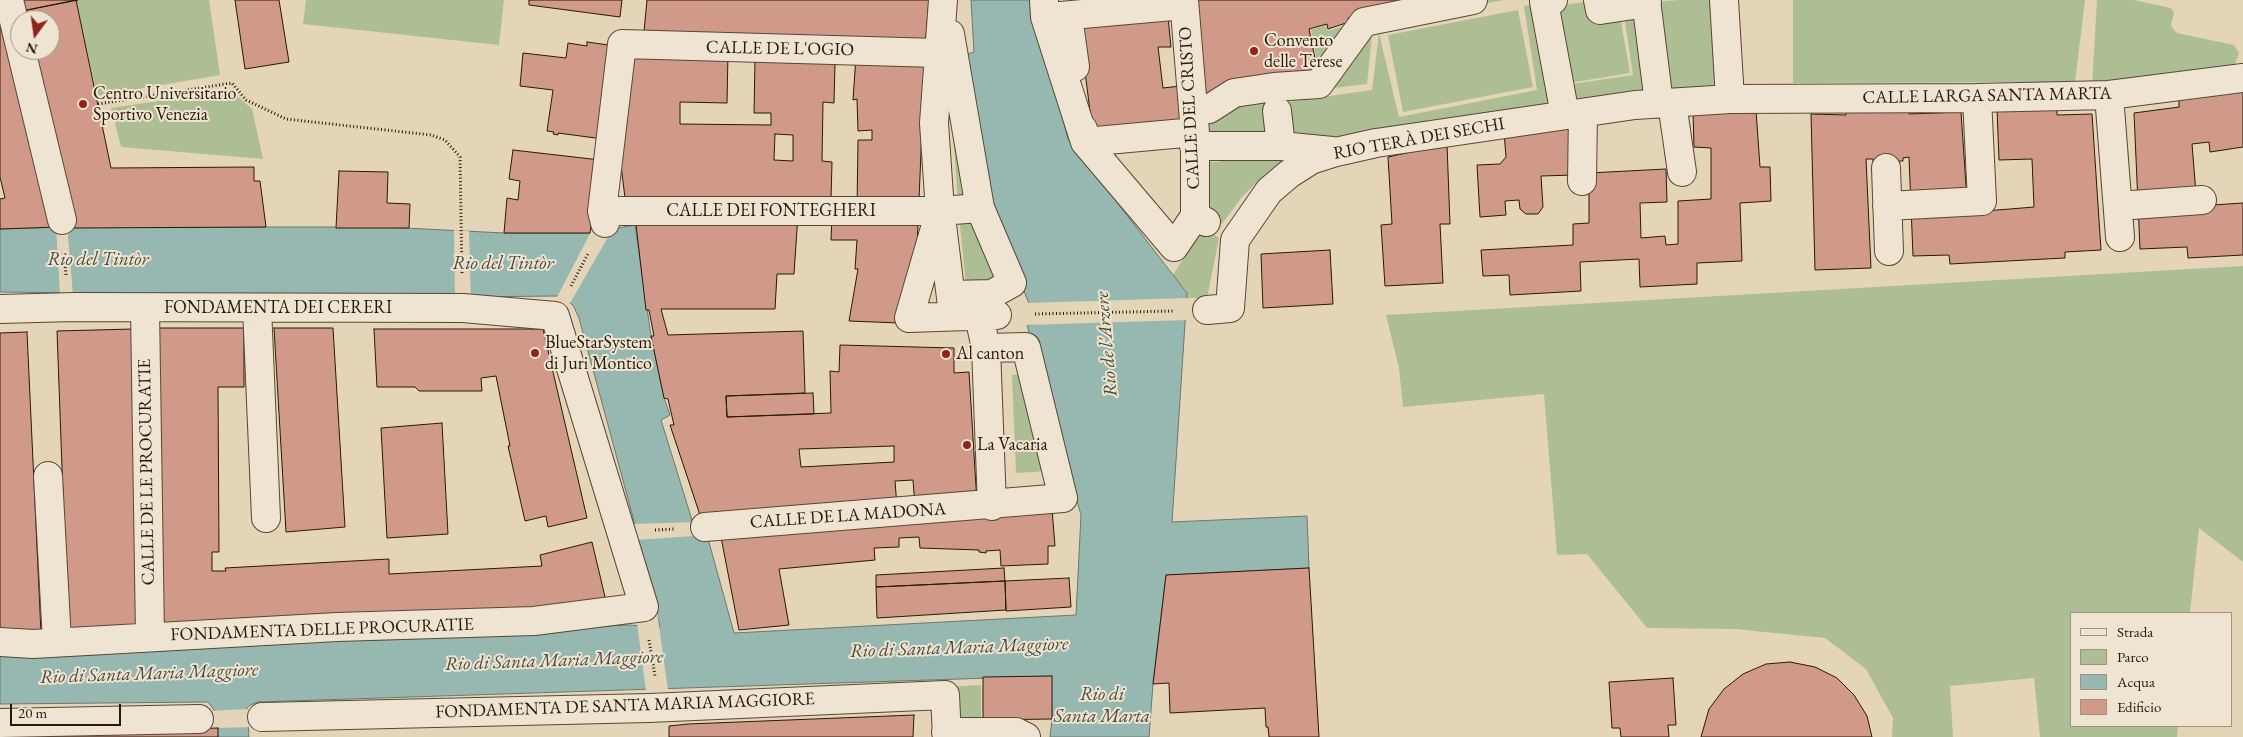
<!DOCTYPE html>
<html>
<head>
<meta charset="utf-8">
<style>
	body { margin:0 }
	#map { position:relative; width:2243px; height:737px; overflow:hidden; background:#e5d5b8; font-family:"EB Garamond",serif }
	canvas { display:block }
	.legend { position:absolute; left:2070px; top:612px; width:162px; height:115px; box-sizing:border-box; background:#eee4d1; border:1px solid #9f9380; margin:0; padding:6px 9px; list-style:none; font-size:15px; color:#281907 }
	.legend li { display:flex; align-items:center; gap:10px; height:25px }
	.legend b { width:25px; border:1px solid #9f9380 }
	.north { position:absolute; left:10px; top:10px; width:50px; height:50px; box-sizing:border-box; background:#eee4d1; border:1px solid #9f9380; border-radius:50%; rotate:194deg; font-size:14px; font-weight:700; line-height:20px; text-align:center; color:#281907 }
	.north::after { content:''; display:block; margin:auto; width:18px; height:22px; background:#8f2418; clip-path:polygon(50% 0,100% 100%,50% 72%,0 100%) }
	.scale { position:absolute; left:10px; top:704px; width:111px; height:22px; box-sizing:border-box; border:2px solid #281907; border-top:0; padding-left:6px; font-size:15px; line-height:18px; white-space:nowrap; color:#281907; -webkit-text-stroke:4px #eee4d1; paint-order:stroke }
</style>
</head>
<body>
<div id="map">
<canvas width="2243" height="737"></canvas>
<ul class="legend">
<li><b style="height:6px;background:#eee4d1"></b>Strada</li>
<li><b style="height:14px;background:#adbe94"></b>Parco</li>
<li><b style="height:14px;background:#96b8b1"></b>Acqua</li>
<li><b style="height:14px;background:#d19989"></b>Edificio</li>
</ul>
<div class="north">N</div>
<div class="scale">20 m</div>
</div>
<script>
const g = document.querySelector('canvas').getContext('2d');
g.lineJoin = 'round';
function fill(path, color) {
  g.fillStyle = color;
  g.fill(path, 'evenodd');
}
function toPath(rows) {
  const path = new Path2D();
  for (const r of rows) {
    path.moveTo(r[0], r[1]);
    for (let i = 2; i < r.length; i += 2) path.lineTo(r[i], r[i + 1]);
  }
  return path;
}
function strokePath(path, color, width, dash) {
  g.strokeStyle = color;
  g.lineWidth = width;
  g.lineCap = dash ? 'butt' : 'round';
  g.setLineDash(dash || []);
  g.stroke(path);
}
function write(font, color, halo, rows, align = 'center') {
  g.font = font + ' "EB Garamond",serif';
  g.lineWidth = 4;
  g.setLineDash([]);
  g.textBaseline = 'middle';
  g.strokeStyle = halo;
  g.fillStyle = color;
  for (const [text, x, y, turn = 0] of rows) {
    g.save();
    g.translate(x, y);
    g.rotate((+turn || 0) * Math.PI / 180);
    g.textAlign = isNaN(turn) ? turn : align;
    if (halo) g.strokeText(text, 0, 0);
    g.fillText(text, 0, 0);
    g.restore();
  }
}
fill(toPath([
	[76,0,209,0,220,75,97,96],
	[306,0,504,0,499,45,303,24],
	[1434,0,1504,0,1373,25,1367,84,1270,96,1319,73,1311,30,1326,25,1328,31,1350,24,1349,18,1393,6],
	[1679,0,1712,0,1721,90,1663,94,1653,2],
	[1793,0,2085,0,2075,82,1793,83],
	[2097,0,2134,0,2171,8,2174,12,2171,25,2173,29,2177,33,2234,45,2239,53,2235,64,2240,69,2092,86],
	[1590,1,1620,16,1630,73,1563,84,1550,7],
	[1538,4,1557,103,1314,145,1289,143,1287,102,1372,90,1379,33,1399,117,1537,90,1524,6],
	[1518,10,1533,87,1403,112,1388,35],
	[1641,12,1653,90,1567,102,1565,85,1633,75,1624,15],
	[226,91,234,93,252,109,263,159,121,147,111,108],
	[1270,103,1278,142,1203,141,1204,125,1240,106],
	[953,132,974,202,958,203],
	[1297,154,1258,181,1242,197,1222,224,1211,216,1207,162,1220,162,1220,158],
	[977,215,998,284,966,284,959,216],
	[1203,227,1219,238,1207,298,1186,298,1187,292,1173,275],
	[2243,266,2243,562,2199,528,2190,613,2072,613,2072,726,2178,726,2177,737,2040,737,2034,678,1950,686,1953,737,1892,737,1893,718,1866,669,1825,638,1735,629,1647,628,1587,554,1557,555,1544,394,1403,407,1399,368,1386,315],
	[1026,374,1050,471,1016,473,1012,375],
	[981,685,981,726,950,726,947,687]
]), '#adbe94');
const water = toPath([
	[971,0,1035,0,1037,21,1068,139,1187,293,1172,522,1307,516,1309,568,1166,575,1153,684,1149,737,1050,737,1052,719,1051,676,258,702,250,705,247,708,249,737,218,737,214,710,208,702,0,704,0,649,629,625,660,627,634,521,579,318,573,305,559,296,448,297,0,292,0,229,58,227,385,227,504,233,590,233,635,225,651,336,664,398,670,415,661,420,696,533,707,535,734,633,1076,615,1081,515,1027,325,1037,324,987,197,965,55,974,52,971,0]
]);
fill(water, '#96b8b1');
strokePath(water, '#6a786d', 1);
fill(toPath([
	[67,225,73,295,60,295,56,227],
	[615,225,569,305,556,299,592,230],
	[454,230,469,231,471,300,455,300],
	[1189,298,1187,320,1025,325,1026,323,1033,322,1026,303],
	[696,522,707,535,636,540,632,524],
	[655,612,657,612,668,690,646,691,637,623,657,624],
	[249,709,252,727,215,728,211,711]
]), '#e5d5b8');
const building = toPath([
	[0,0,59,227,0,229,0,199,5,198,0,177,0,0],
	[15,0,78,0,17,12,15,0],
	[76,0,111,168,254,167,254,181,260,181,266,227,74,228,27,50,50,50,50,20,20,20,17,12,76,0],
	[235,0,279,0,289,62,245,69,235,0],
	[529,0,622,0,620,17,529,5,529,0],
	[647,0,929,0,925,49,643,42,647,0],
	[1190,0,1428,0,1348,18,1349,22,1328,29,1327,24,1309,29,1318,73,1199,101,1190,0],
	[1168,17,1171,47,1158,47,1163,88,1181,86,1185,122,1093,134,1079,26,1168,17],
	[587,42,616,46,603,139,558,133,558,135,553,134,554,132,547,131,553,90,520,86,523,53,566,58,568,43,587,46,587,42],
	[629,50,728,53,727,103,680,102,680,124,771,125,771,113,754,113,755,60,835,63,834,103,823,102,822,161,832,162,831,199,626,206,618,141,629,50],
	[775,134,793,135,793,161,774,160,775,134],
	[856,56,925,57,916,271,908,271,899,323,849,321,858,269,855,269,857,240,831,240,832,215,857,207,858,140,872,140,872,130,858,131,857,99,853,100,856,56],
	[2243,91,2243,147,2210,152,2209,142,2192,144,2197,206,2243,203,2243,255,2188,258,2187,247,2140,249,2134,113,2179,107,2179,100,2243,91],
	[1908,107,1909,114,1961,112,1968,215,1973,212,2034,207,2032,159,1999,160,1997,109,2057,108,2057,115,2092,114,2101,250,2065,252,2065,258,1950,264,1949,255,1913,256,1909,157,1903,158,1903,161,1873,162,1873,159,1866,159,1871,268,1815,270,1811,114,1846,115,1846,108,1908,107],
	[1756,110,1760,167,1770,167,1771,201,1740,203,1742,261,1697,263,1697,284,1640,287,1639,259,1580,262,1581,291,1510,295,1509,275,1483,276,1481,250,1573,245,1573,224,1589,223,1589,173,1666,169,1667,202,1640,203,1641,238,1665,236,1666,245,1678,244,1678,201,1711,199,1711,148,1694,147,1693,112,1756,110],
	[1572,129,1573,175,1541,176,1543,207,1538,214,1526,214,1520,209,1519,200,1505,201,1506,215,1480,217,1477,165,1500,164,1506,157,1504,132,1572,129],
	[1447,144,1450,224,1440,224,1443,283,1385,286,1381,225,1392,224,1388,157,1447,144],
	[513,150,600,160,590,233,504,233,507,198,518,200,520,181,509,179,513,150],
	[339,171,388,172,387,203,410,204,409,228,336,228,339,171],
	[798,215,794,274,777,274,775,309,661,309,668,335,803,331,805,393,726,396,727,417,831,413,830,371,839,372,840,345,954,348,954,373,969,372,977,503,915,506,913,480,895,481,897,507,702,521,670,425,674,425,668,399,664,398,651,336,654,336,649,310,646,310,635,216,798,215],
	[894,446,894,462,801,467,799,449,894,446],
	[1330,250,1333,304,1263,308,1261,254,1330,250],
	[157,328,244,328,244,387,218,387,219,552,212,552,212,571,226,571,225,568,389,559,389,574,542,566,540,555,592,542,606,601,559,612,161,630,157,328],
	[274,328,333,328,345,527,286,532,274,328],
	[133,329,140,629,68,632,57,331,133,329],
	[374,329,543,329,587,518,548,527,546,516,525,521,508,446,510,446,496,376,481,378,482,391,419,391,415,387,377,387,374,329],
	[27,332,41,633,0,635,0,333,27,332],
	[813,393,814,414,727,417,726,396,813,393],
	[442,423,448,534,387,538,381,428,442,423],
	[1052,509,1055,546,1048,546,1048,564,1001,566,1000,550,986,551,986,553,979,552,979,550,920,548,919,537,899,538,899,547,874,548,875,560,779,569,789,625,739,630,720,532,1052,509],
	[1004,568,1005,581,876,587,876,575,1004,568],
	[1309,568,1319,737,1269,737,1268,727,1266,727,1265,708,1170,713,1169,683,1153,684,1166,575,1309,568],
	[1069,578,1071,607,1006,611,1005,581,1069,578],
	[1005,581,1006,610,877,618,876,587,1005,581],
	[1790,662,1815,667,1837,678,1854,695,1867,716,1872,737,1701,737,1709,709,1724,689,1743,674,1766,664,1790,662],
	[1052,676,1052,719,983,720,983,677,1052,676],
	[1673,678,1676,725,1668,725,1669,737,1621,737,1620,728,1612,728,1609,682,1673,678],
	[914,715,913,737,669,737,669,726,688,724,914,715],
	[218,728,218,737,0,737,0,735,218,728]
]);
fill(building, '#d19989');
strokePath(building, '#281907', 1);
const street = toPath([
	[9,0,20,46],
	[943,0,934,123,940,211,909,318,997,315],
	[1044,0,1045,17,1085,142,1174,247,1195,216,1206,222],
	[1184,0,1195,132,1195,216],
	[1553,0,1544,2,1565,115],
	[1598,0,1600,10,1647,3],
	[1646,0,1659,103],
	[1724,0,1730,99],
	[1068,16,1075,67],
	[1049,17,1184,5],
	[950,34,980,208,1012,283,992,294,951,295],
	[21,50,62,220],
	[2109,95,2120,237],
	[1672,103,1682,172],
	[1209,109,1234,93,1274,87,1319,84,1364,22,1473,0],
	[1277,111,1281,146],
	[1083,129,1085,142,1195,132],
	[1194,146,1281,146,1332,151],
	[1886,168,1889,251],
	[1582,181,1583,113],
	[1887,206,1982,201,1977,98],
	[2118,206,2202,200],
	[602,211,940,211,980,208],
	[605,223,602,211,622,44,938,53,953,51],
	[942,225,953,314],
	[145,308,150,637],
	[257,308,266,518],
	[0,309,74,307,463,308,555,316,644,607,534,621,337,627,33,644,0,642],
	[1207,310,1230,308,1235,240,1269,191,1289,174,1311,160,1336,152,1376,143,1635,105,1730,99,1977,98,2109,95,2243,78],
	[982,330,986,348,992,506],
	[48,476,57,642],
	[705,527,1063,498,1026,347,986,348],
	[262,717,649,708,945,695,947,737],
	[0,723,199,719],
	[946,732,1016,732,1026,737]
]);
strokePath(street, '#574833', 30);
strokePath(toPath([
	[98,104,232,83,246,100,286,119,431,135,445,140,460,157,462,275],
	[64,253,66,275],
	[571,286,589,252],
	[1035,314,1174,311],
	[655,530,674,529],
	[649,640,655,676]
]), '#281907', 3, [1, 2.5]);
strokePath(street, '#eee4d1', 28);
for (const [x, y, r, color] of [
	[1254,51,5,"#8f2418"],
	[83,104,5,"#8f2418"],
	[535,353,5,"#8f2418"],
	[946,354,5,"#8f2418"],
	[967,445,5,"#8f2418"]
]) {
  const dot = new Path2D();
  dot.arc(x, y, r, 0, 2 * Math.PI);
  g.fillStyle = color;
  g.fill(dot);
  strokePath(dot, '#eee4d1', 2);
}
write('18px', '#281907', '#eee4d1', [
	["Convento",1264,41],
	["delle Terese",1264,62],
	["Centro Universitario",93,94],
	["Sportivo Venezia",93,115],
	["BlueStarSystem",545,343],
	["di Juri Montico",545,364],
	["Al canton",956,354],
	["La Vacaria",977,445]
], 'left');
write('18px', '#281907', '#eee4d1', [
	["CALLE DE L'OGIO",780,49,1],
	["CALLE LARGA SANTA MARTA",1987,96,-1],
	["CALLE DEL CRISTO",1190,108,-93],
	["RIO TERÀ DEI SECHI",1419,139,-10],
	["CALLE DEI FONTEGHERI",771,211],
	["FONDAMENTA DEI CERERI",278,308],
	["CALLE DE LE PROCURATIE",147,472,-91],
	["CALLE DE LA MADONA",848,516,-4],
	["FONDAMENTA DELLE PROCURATIE",322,630,-2],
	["FONDAMENTA DE SANTA MARIA MAGGIORE",625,706,-2]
]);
write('italic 19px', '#49493a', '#eee4d1', [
	["Rio del Tintòr",98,260],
	["Rio del Tintòr",503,264],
	["Rio de l'Arzere",1107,344,-95],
	["Rio di Santa Maria Maggiore",959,648,-2],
	["Rio di Santa Maria Maggiore",554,661,-2],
	["Rio di Santa Maria Maggiore",149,674,-2],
	["Rio di",1102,695],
	["Santa Marta",1102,717]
]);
</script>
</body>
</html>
